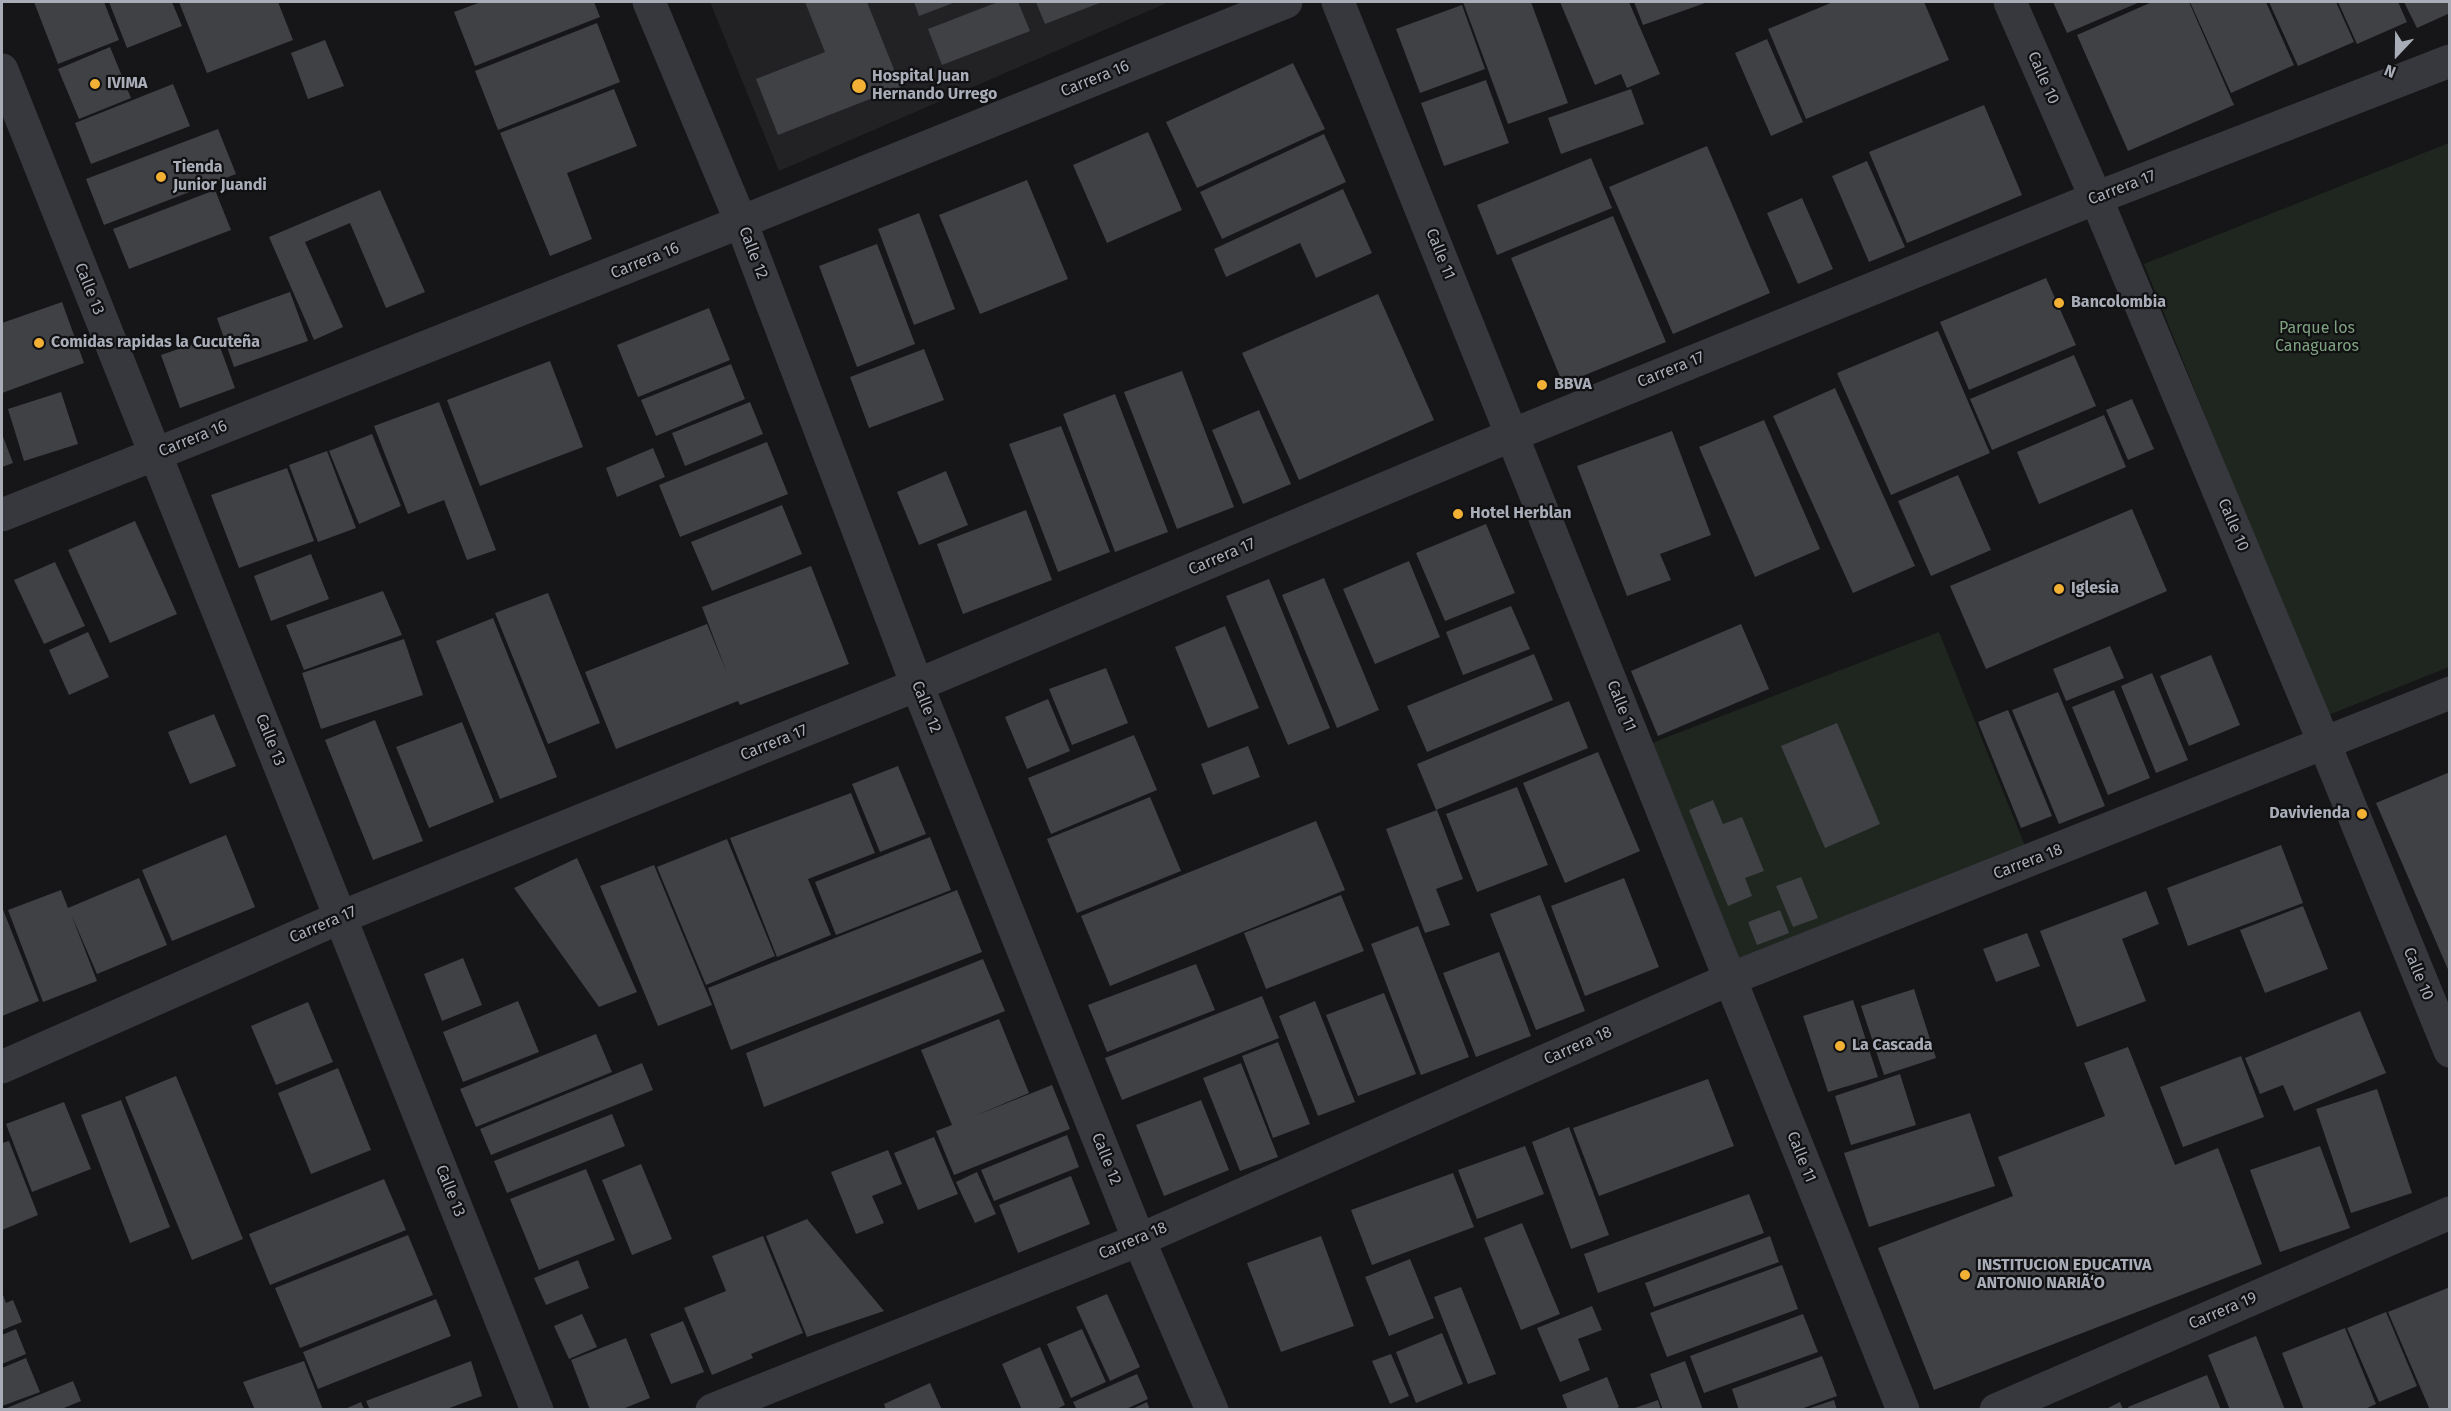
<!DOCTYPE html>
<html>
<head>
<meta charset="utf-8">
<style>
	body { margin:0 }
	#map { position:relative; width:2451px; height:1411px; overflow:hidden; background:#161618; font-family:"Fira Sans",sans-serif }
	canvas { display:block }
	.frame { position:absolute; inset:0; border:3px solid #a8adb8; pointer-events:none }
	.north { position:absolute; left:2367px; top:24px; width:60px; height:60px; -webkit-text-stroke:4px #111113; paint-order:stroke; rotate:202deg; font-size:16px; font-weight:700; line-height:24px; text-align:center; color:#a8adb8 }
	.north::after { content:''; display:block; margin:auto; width:21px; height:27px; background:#a8adb8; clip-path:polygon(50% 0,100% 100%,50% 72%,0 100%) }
</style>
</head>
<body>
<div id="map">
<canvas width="2451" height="1411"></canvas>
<div class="frame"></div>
<div class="north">N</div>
</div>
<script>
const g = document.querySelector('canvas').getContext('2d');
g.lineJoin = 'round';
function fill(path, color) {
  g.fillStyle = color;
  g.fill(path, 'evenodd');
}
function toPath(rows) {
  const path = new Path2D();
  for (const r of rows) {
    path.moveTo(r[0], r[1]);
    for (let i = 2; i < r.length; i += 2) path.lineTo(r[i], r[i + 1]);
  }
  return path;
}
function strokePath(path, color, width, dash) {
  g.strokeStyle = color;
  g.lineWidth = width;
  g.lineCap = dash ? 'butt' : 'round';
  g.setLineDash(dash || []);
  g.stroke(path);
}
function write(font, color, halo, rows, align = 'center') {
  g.font = font + ' "Fira Sans",sans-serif';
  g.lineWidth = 4.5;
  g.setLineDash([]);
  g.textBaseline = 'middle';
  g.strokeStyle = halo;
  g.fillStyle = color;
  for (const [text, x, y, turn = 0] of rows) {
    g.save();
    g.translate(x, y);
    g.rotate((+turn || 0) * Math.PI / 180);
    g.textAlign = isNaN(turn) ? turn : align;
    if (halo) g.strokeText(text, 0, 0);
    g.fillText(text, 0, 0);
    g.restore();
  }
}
fill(toPath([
	[710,2,1169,2,779,171]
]), '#222225');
fill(toPath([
	[2449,143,2449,667,2326,716,2144,264],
	[1939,632,2027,851,1739,961,1652,743]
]), '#1e261f');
fill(toPath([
	[34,2,104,2,119,40,58,64],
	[109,2,172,2,182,26,127,48],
	[179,2,278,2,293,40,207,73],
	[481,2,594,2,600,17,475,66,454,12],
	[805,2,867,2,901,87,778,135,756,79,825,52],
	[914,2,956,2,919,16],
	[998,2,1018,2,1030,31,942,65,928,29],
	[1036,2,1102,2,1045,24],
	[1463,2,1531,2,1568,103,1508,124],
	[1560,2,1629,2,1660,74,1627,88,1621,74,1595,85],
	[1634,2,1708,2,1643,25],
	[1833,2,1924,2,1949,60,1806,119,1768,29],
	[2053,2,2140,2,2067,33],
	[2152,2,2189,2,2234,105,2128,151,2077,35],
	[2190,2,2266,2,2294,65,2231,93],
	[2269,2,2336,2,2354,42,2298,66],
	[2338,2,2398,2,2407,22,2357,44],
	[2404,2,2450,2,2450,13,2417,28],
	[1462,5,1485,69,1420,93,1396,29],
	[597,23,620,82,498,130,475,71],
	[1767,39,1803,122,1771,136,1735,53],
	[325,40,344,86,308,99,291,53],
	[110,47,131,98,79,119,58,69],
	[1293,63,1325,129,1197,188,1166,122],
	[1486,80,1509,143,1444,166,1421,103],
	[173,84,190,126,91,164,75,123],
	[614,89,637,146,567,173,592,239,550,256,500,133],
	[1631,89,1644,124,1561,154,1548,118],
	[1984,105,2022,195,1907,243,1869,152],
	[218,129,236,174,104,225,86,179],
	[1148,132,1182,210,1107,243,1073,165],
	[1324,134,1346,182,1222,239,1200,192],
	[1707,146,1770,293,1673,334,1609,187],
	[1591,158,1612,208,1497,255,1477,205],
	[1867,161,1905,247,1869,262,1832,176],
	[1027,180,1068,279,980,314,939,215],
	[1343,189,1372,253,1316,278,1300,243,1226,277,1214,249],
	[215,190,231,230,129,269,113,229],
	[380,190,425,292,386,308,350,223,305,242,343,327,314,340,269,237],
	[1802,198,1833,269,1798,284,1767,213],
	[919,213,955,309,914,325,878,229],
	[1613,216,1666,342,1563,384,1511,258],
	[877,244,915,344,857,367,819,266],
	[2046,278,2076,345,1969,390,1940,322],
	[290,292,308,341,234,367,217,318],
	[1378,294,1434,420,1299,480,1242,353],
	[62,302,84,363,2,393,2,323],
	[709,308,730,360,638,397,617,345],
	[1938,331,1990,453,1891,495,1837,373],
	[216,336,235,388,180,408,161,355],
	[924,349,944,400,869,428,850,377],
	[2074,355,2096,406,1992,450,1970,399],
	[550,361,583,447,480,486,447,400],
	[731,364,745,399,656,436,641,400],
	[1182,371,1234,507,1177,529,1124,392],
	[1835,388,1915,566,1853,593,1773,416],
	[61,392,78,444,24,461,8,409],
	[1115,394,1168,532,1115,552,1063,414],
	[2132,399,2154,449,2128,460,2106,410],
	[439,402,496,550,467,560,444,500,408,514,374,426],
	[750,402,763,434,685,466,672,433],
	[1259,410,1291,484,1243,504,1212,430],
	[2104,415,2126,467,2039,504,2017,452],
	[1764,420,1820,549,1755,577,1699,447],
	[1061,426,1110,552,1058,572,1009,444],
	[1672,431,1711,535,1660,554,1671,580,1627,596,1577,466],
	[2,434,13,463,2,467],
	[372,434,401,506,359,524,329,451],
	[767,442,788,494,680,537,659,485],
	[653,448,665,477,617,497,606,468],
	[327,451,356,528,318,542,289,465],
	[287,468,314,541,239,568,211,495],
	[946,471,968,525,919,545,897,492],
	[1958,475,1991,550,1931,576,1898,501],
	[782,505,802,554,712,591,691,542],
	[2132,509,2167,591,1986,669,1950,586],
	[1026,510,1052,580,963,614,937,544],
	[135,521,177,614,110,643,68,550],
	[1486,524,1515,593,1445,621,1416,553],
	[311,554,329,599,271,621,254,576],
	[1409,561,1440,637,1375,664,1343,589],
	[55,562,85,626,44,644,14,580],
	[811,566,849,664,740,705,738,701,616,749,585,672,707,624,727,673,702,607],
	[1324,578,1379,710,1337,728,1282,595],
	[1269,579,1330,728,1288,745,1226,596],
	[383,591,402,635,304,670,286,625],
	[548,593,600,723,548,744,495,613],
	[1511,606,1530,649,1463,675,1446,632],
	[493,618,557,777,500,799,436,641],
	[1741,624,1769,689,1658,736,1631,671],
	[1225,626,1259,708,1208,728,1175,647],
	[88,632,109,677,69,695,49,650],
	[404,639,423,695,321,729,302,673],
	[2110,646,2124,678,2066,701,2053,669],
	[1534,654,1553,700,1427,752,1407,706],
	[2211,655,2240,725,2189,746,2160,676],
	[1106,668,1128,723,1072,745,1049,689],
	[2152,673,2188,760,2156,773,2121,686],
	[2114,690,2150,778,2108,795,2072,707],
	[2058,692,2105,806,2059,824,2012,710],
	[1048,699,1070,751,1027,769,1005,717],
	[1569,701,1588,748,1436,810,1417,764],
	[2008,710,2052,816,2021,828,1978,722],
	[214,714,236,766,190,784,168,732],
	[375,720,423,841,373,860,325,740],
	[462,722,494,802,429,828,396,747],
	[1837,723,1880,824,1825,848,1781,746],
	[1134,735,1157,790,1051,834,1028,778],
	[1248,746,1260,777,1213,795,1201,764],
	[1598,752,1640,851,1565,883,1523,783],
	[898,766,926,834,880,852,852,784],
	[2450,772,2450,974,2376,803],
	[1517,787,1548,865,1477,892,1446,814],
	[851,793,875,853,808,879,831,935,777,957,730,838],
	[1150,797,1181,871,1077,913,1047,839],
	[1713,800,1723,824,1742,817,1764,871,1745,878,1752,896,1728,906,1689,810],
	[1437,810,1463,879,1436,889,1450,925,1425,933,1386,829],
	[1316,821,1345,890,1110,986,1081,916],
	[226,835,255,907,172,941,142,870],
	[930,837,951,890,836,935,815,882],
	[727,839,775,956,706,985,657,867],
	[2281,845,2303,903,2188,946,2167,888],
	[577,858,637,992,599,1007,514,888],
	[654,865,712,1005,658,1026,600,886],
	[1801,877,1818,918,1793,927,1776,886],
	[139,878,167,945,97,974,71,914,97,981,43,1002,8,910,61,890,68,908],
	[1624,878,1659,967,1585,996,1551,906],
	[957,890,982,952,731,1050,708,988],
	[2146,891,2159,924,2122,939,2146,1001,2077,1027,2040,931],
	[1341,895,1364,951,1266,989,1244,933],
	[1540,895,1585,1011,1536,1030,1490,914],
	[2303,906,2328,969,2265,993,2240,930],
	[2,907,39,1001,2,1016],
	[1780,910,1789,933,1757,945,1748,922],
	[1418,926,1469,1057,1421,1075,1371,944],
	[2027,933,2040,966,1996,982,1983,949],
	[1499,952,1531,1036,1476,1057,1443,973],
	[463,958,482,1005,442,1021,424,974],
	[983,959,1005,1011,764,1107,746,1053],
	[1196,964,1215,1010,1107,1052,1088,1005],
	[1914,989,1936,1058,1884,1075,1861,1006],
	[1384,993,1416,1074,1358,1096,1326,1015],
	[1262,996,1279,1038,1122,1100,1105,1058],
	[1853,1000,1878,1077,1828,1092,1803,1016],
	[518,1001,539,1052,463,1082,443,1032],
	[1315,1001,1355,1102,1318,1116,1279,1016],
	[308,1002,333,1062,276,1085,251,1026],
	[2360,1011,2386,1073,2294,1111,2283,1085,2260,1094,2245,1058],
	[999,1019,1029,1093,972,1117,1052,1085,1070,1129,954,1175,936,1131,952,1125,921,1050],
	[596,1034,612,1072,476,1127,460,1089],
	[1278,1042,1310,1124,1273,1138,1242,1056],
	[2128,1047,2175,1165,2218,1148,2262,1264,1934,1390,1878,1248,2013,1196,1998,1157,2105,1116,2084,1063],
	[2241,1056,2264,1117,2183,1147,2160,1087],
	[642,1063,653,1090,491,1155,480,1129],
	[1241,1063,1278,1157,1240,1171,1203,1078],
	[338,1068,371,1150,311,1174,278,1093],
	[1900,1074,1916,1125,1851,1145,1835,1096],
	[176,1076,243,1239,192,1260,125,1097],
	[1708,1079,1734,1146,1599,1196,1573,1128],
	[2377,1089,2412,1193,2351,1213,2316,1109],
	[121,1100,170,1227,130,1243,81,1115],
	[1201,1100,1229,1170,1164,1196,1136,1125],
	[64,1102,91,1169,32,1192,6,1124],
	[1970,1113,1995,1186,1869,1227,1844,1153],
	[612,1114,625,1146,507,1193,494,1161],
	[1569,1127,1609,1235,1571,1249,1532,1142],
	[1067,1135,1079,1167,994,1201,981,1170],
	[934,1137,958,1194,918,1210,894,1153],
	[9,1141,38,1215,2,1230,2,1143],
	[1525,1146,1544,1194,1477,1219,1458,1170],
	[2320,1146,2350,1228,2280,1252,2250,1170],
	[888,1150,902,1184,872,1196,884,1223,856,1234,831,1172],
	[641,1164,672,1239,632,1255,602,1180],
	[586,1169,615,1240,539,1270,510,1199],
	[977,1172,996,1214,975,1223,956,1182],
	[1453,1173,1474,1227,1372,1265,1351,1210],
	[1071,1176,1090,1224,1018,1253,999,1205],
	[384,1179,406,1230,270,1285,249,1234],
	[1749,1194,1764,1233,1598,1293,1584,1254],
	[807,1219,884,1311,807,1337,766,1236],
	[1522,1223,1560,1314,1521,1330,1484,1238],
	[408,1235,433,1295,300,1348,275,1288],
	[763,1236,803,1333,751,1354,753,1358,712,1375,684,1308,726,1291,712,1256],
	[1321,1236,1354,1326,1281,1352,1247,1263],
	[1770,1236,1779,1262,1654,1307,1645,1283],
	[1410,1259,1434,1318,1389,1336,1365,1277],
	[578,1260,589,1288,546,1305,534,1278],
	[1782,1265,1798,1309,1667,1357,1650,1313],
	[1461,1287,1496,1374,1468,1384,1434,1297],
	[2450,1287,2450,1410,2430,1410,2388,1312],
	[2,1292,6,1303,13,1300,22,1322,2,1330],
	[1107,1294,1140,1367,1110,1381,1076,1307],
	[436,1299,451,1336,318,1389,303,1352],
	[1592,1306,1602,1330,1578,1339,1590,1370,1560,1382,1537,1328],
	[2386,1312,2417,1386,2379,1402,2347,1328],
	[582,1314,597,1347,569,1359,554,1326],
	[1803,1314,1818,1352,1704,1393,1690,1356],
	[683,1321,704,1372,671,1384,650,1334],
	[2345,1328,2376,1404,2363,1410,2304,1410,2282,1353],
	[16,1329,26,1354,2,1364,2,1335],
	[1082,1329,1106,1382,1071,1398,1047,1344],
	[1442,1333,1463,1384,1416,1403,1396,1352],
	[2256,1336,2285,1410,2230,1410,2208,1355],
	[626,1338,650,1398,620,1410,590,1410,571,1360],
	[1040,1347,1065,1405,1054,1410,1022,1410,1002,1364],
	[1391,1354,1409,1396,1390,1404,1372,1361],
	[1822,1356,1837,1396,1798,1410,1739,1410,1732,1389],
	[26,1358,40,1392,2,1406,2,1368],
	[304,1361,323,1410,255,1410,243,1382],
	[471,1361,482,1396,444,1410,370,1410,366,1401],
	[1685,1361,1703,1410,1663,1410,1650,1374],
	[1137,1374,1148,1399,1124,1410,1077,1410,1073,1402],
	[2207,1375,2221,1410,2130,1410,2128,1407],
	[1607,1377,1619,1407,1613,1410,1568,1410,1562,1395],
	[73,1381,81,1401,59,1410,2,1410],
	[930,1383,942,1410,886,1410,884,1404],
	[1658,1400,1661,1410,1633,1410,1632,1409],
	[1834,1400,1837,1410,1808,1410,1807,1409],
	[361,1402,364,1409,345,1409],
	[1147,1402,1150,1410,1130,1410],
	[2120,1402,2123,1410,2104,1410]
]), '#404145');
strokePath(toPath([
	[2096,198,2325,745]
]), '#37383d', 33);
strokePath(toPath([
	[649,2,741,222,917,685,1139,1240,1212,1410],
	[1338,2,1903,1410],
	[2,70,537,1410],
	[2,515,741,222,1286,2],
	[2325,745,2450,1051],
	[1996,1410,2450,1213]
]), '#37383d', 33);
strokePath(toPath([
	[2010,2,2096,198],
	[2,1067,341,917,917,685,1512,435,2096,198,2450,61],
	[712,1410,1139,1240,1730,979,2450,693]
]), '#37383d', 33);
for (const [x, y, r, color] of [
	[95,84,6,"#f2b134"],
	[859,86,8,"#f2b134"],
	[161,177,6,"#f2b134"],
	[2059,303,6,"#f2b134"],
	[39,343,6,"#f2b134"],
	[1542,385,6,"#f2b134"],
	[1458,514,6,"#f2b134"],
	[2059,589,6,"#f2b134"],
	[2362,814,6,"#f2b134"],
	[1840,1046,6,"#f2b134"],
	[1965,1275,6,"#f2b134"]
]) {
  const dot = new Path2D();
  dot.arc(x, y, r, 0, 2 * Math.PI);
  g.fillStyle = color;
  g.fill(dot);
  strokePath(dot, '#111113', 2);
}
write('bold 16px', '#a8adb8', '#111113', [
	["Hospital Juan",872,77],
	["Hernando Urrego",872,95],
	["IVIMA",107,84],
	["Tienda",173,168],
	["Junior Juandi",173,186],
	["Bancolombia",2071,303],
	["Comidas rapidas la Cucuteña",51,343],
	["BBVA",1554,385],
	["Hotel Herblan",1470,514],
	["Iglesia",2071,589],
	["Davivienda",2350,814,"right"],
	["La Cascada",1852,1046],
	["INSTITUCION EDUCATIVA",1977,1266],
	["ANTONIO NARIÃ‘O",1977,1284]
], 'left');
write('16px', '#a8adb8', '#111113', [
	["Calle 10",2043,78,66],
	["Carrera 16",1095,79,-22],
	["Carrera 17",2122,188,-21],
	["Calle 12",753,253,69],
	["Calle 11",1440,254,68],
	["Carrera 16",645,261,-22],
	["Calle 13",89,289,68],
	["Carrera 17",1671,370,-22],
	["Carrera 16",193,439,-22],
	["Calle 10",2233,525,67],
	["Carrera 17",1222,557,-23],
	["Calle 11",1621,706,68],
	["Calle 12",926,707,68],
	["Calle 13",270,740,68],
	["Carrera 17",774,743,-22],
	["Carrera 18",2028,862,-21],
	["Carrera 17",323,925,-23],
	["Calle 10",2418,974,68],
	["Carrera 18",1578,1046,-24],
	["Calle 11",1801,1157,68],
	["Calle 12",1106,1159,68],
	["Calle 13",450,1191,68],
	["Carrera 18",1133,1241,-23],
	["Carrera 19",2223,1311,-23]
]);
write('16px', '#7fa381', '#111113', [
	["Parque los",2317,329],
	["Canaguaros",2317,347]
]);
</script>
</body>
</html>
